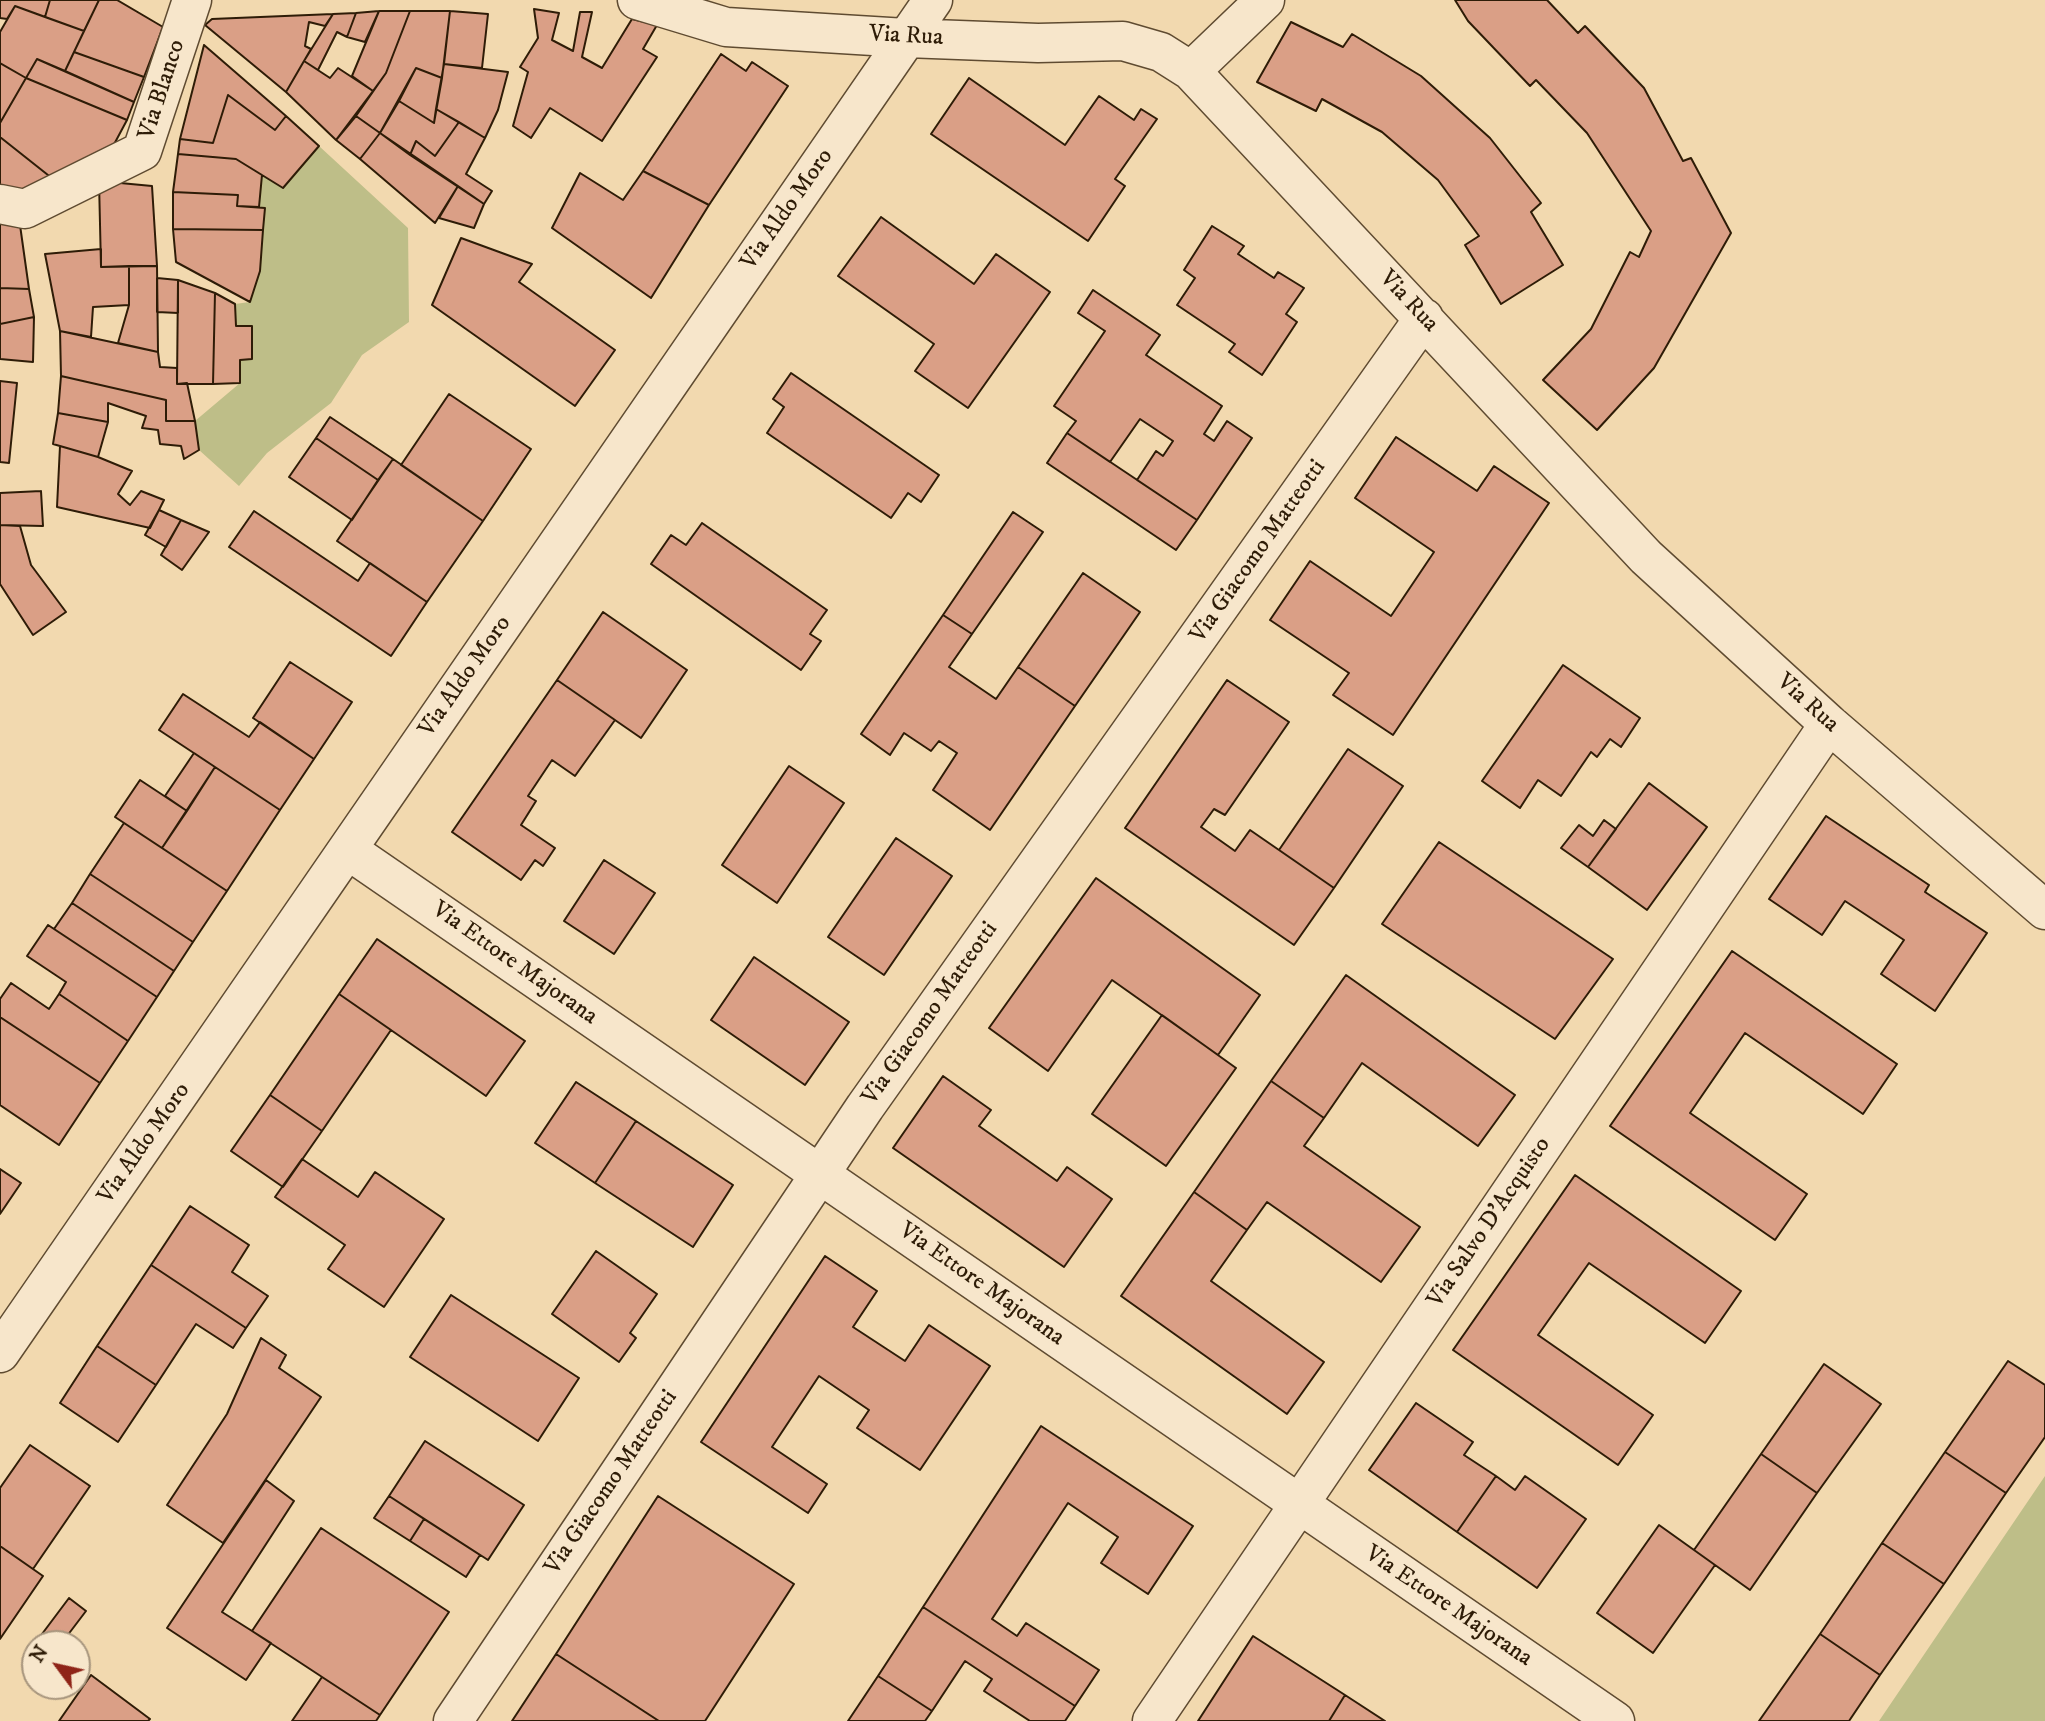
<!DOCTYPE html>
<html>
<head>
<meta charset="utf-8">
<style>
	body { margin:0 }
	#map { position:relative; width:2045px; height:1721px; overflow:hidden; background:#f2d9af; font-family:"IM FELL DW Pica",serif }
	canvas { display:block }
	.north { position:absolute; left:21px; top:1630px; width:70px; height:70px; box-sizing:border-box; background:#f7e6cb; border:2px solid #a7957d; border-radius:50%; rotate:303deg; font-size:19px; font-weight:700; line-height:28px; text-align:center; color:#2e1c07 }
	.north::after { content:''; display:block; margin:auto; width:24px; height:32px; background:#8f2418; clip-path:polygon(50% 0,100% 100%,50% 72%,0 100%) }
</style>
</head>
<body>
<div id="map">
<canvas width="2045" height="1721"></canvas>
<div class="north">N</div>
</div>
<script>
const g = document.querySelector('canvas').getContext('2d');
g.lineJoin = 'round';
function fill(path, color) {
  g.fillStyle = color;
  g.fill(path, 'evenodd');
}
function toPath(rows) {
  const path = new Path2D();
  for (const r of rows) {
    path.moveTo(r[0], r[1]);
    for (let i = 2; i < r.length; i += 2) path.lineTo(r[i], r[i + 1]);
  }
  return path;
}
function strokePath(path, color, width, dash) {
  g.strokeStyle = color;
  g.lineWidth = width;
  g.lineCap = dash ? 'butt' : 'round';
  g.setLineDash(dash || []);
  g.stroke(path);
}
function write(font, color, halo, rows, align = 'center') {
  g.font = font + ' "IM FELL DW Pica",serif';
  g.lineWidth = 7;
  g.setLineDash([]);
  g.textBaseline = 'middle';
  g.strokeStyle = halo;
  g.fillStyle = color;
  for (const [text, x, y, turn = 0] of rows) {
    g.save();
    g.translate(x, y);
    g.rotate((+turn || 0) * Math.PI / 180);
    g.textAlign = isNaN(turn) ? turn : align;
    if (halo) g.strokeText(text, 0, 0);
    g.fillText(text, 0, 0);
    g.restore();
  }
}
fill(toPath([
	[319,146,408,228,409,322,362,355,331,403,267,453,239,486,199,450,195,421,240,383,240,360,252,359,252,327,236,326,235,304,250,302,260,271,263,230,259,207,262,175],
	[2045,1476,2045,1721,1879,1721]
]), '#bebe88');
const building = toPath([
	[0,0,50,0,45,17,15,6,7,19,0,18,0,0],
	[50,0,99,0,84,31,45,17,50,0],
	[99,0,117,0,163,27,144,77,74,52,99,0],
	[1455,0,1547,0,1578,33,1585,26,1644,88,1683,161,1691,158,1731,233,1654,368,1597,430,1543,380,1591,329,1630,252,1639,257,1651,231,1587,133,1536,80,1530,86,1468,21,1455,0],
	[15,6,84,31,65,71,37,59,26,78,0,63,0,32,15,6],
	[534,9,559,13,552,40,573,51,580,12,592,12,582,57,602,68,632,19,657,25,643,49,657,57,602,141,550,108,531,138,513,126,528,72,520,67,538,38,534,9],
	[379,11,365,42,347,37,356,13,379,11],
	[379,11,410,11,386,73,373,91,352,76,379,11],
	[410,11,450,11,442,78,416,68,380,133,356,116,386,73,410,11],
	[450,11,488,14,482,68,444,64,450,11],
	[356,13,347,37,337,32,318,70,304,61,333,14,356,13],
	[333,14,325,26,309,22,305,46,311,49,286,92,205,25,212,19,333,14],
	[1291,22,1343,47,1352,34,1421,76,1490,138,1541,203,1531,212,1563,265,1501,304,1465,245,1479,236,1438,180,1382,132,1322,99,1316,111,1257,82,1291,22],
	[204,45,286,116,275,130,228,95,213,143,180,139,204,45],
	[74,52,144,77,134,102,65,71,74,52],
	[721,54,746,71,752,62,788,86,709,205,643,171,721,54],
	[37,59,134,102,127,120,26,78,37,59],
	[304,61,330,78,338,68,373,91,336,140,286,92,304,61],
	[0,63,26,78,0,123,0,63],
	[444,64,508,72,498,110,485,138,436,109,444,64],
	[416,68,442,78,434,123,399,101,416,68],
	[26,78,127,120,111,150,53,179,0,137,0,123,26,78],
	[969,78,1065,145,1099,96,1134,120,1141,109,1157,119,1115,179,1125,186,1088,241,931,134,969,78],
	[228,95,275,130,286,116,319,146,283,188,236,159,178,154,180,139,213,143,228,95],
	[399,101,434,123,436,109,459,122,435,156,416,141,410,155,380,133,399,101],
	[356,116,380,133,360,159,336,140,356,116],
	[459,122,485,138,466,174,492,191,484,204,410,155,416,141,435,156,459,122],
	[380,133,458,186,435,223,360,159,380,133],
	[0,137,53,179,27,192,0,190,0,137],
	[178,154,236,159,262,175,259,207,237,206,238,195,173,192,178,154],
	[643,171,709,205,651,298,552,228,580,173,623,200,643,171],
	[99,181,152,186,157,266,101,267,99,181],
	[458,186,484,204,474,228,439,218,458,186],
	[173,192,238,195,237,206,265,208,263,230,173,229,173,192],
	[881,217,974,284,996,254,1050,292,968,408,915,371,934,344,838,276,881,217],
	[0,220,20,225,29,289,0,288,0,220],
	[1212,226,1244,246,1238,254,1274,278,1278,272,1304,288,1286,314,1297,322,1262,375,1229,352,1235,344,1177,305,1195,278,1184,270,1212,226],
	[173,229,263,230,260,271,250,302,176,262,173,229],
	[461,238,532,264,519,282,615,350,575,406,432,305,461,238],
	[101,249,101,267,129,266,129,305,93,307,91,337,60,331,45,254,101,249],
	[129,266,157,266,158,352,118,343,129,305,129,266],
	[157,278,178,280,178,313,157,312,157,278],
	[178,280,215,293,213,384,177,384,178,280],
	[0,288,29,289,34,317,0,324,0,288],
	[1093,290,1160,335,1146,355,1222,406,1204,434,1214,441,1227,421,1252,438,1197,520,1137,480,1156,451,1163,456,1173,441,1140,419,1110,462,1067,433,1076,421,1054,406,1105,331,1078,313,1093,290],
	[215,293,235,304,236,326,252,326,252,359,240,360,240,383,213,384,215,293],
	[34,317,33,362,0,359,0,324,34,317],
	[60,331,158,352,160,367,177,368,177,384,187,383,195,421,166,421,166,400,61,376,60,331],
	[791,373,939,475,921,502,908,493,891,518,767,433,784,407,773,399,791,373],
	[61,376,166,400,166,421,195,421,199,450,184,459,181,446,160,444,158,430,142,428,146,416,108,403,108,422,58,413,61,376],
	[0,381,17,383,9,463,0,462,0,381],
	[449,394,531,449,483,521,401,465,449,394],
	[58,413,108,422,98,457,53,444,58,413],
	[330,417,393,459,378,480,316,438,330,417],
	[1067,433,1197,520,1176,550,1047,463,1067,433],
	[1396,437,1477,491,1494,466,1549,503,1393,735,1333,695,1349,673,1270,620,1310,561,1391,616,1434,552,1355,498,1396,437],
	[316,438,378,480,352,520,289,477,316,438],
	[60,446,98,457,132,471,118,494,130,505,141,491,164,500,150,528,57,507,60,446],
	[393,459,483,521,427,602,337,541,393,459],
	[41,491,43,526,0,525,0,493,41,491],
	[159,510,181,520,166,547,145,535,159,510],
	[254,511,358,581,370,563,427,602,391,656,229,547,254,511],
	[1013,512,1043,532,972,634,943,615,1013,512],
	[181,520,209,532,182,570,161,555,181,520],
	[702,523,827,610,810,634,821,641,801,670,651,564,671,535,686,545,702,523],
	[0,525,20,526,31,565,66,612,33,635,0,584,0,525],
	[1083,573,1140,612,1075,706,1018,667,1083,573],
	[603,612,687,670,641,738,557,680,603,612],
	[943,615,972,634,949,667,996,699,1018,667,1075,706,990,830,933,790,957,753,939,741,931,751,904,733,890,755,861,734,943,615],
	[290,662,352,702,314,759,253,718,290,662],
	[1563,665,1640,718,1621,747,1610,739,1597,757,1591,752,1561,796,1538,780,1520,808,1482,781,1563,665],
	[557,680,615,720,575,776,552,760,528,796,536,801,521,825,555,848,543,866,535,860,521,880,452,832,557,680],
	[1227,680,1289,722,1225,815,1214,809,1201,827,1235,851,1250,830,1334,888,1294,945,1125,828,1227,680],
	[183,694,249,737,260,722,314,759,280,810,159,730,183,694],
	[1348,749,1403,786,1334,888,1279,850,1348,749],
	[194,753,215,767,187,811,165,796,194,753],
	[789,766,844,803,777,903,722,865,789,766],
	[215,767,280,810,227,891,162,848,215,767],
	[140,780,187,811,162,848,115,817,140,780],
	[1649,783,1707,827,1647,910,1588,867,1649,783],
	[1826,816,1929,885,1925,892,1987,933,1935,1011,1881,974,1904,940,1845,901,1822,935,1769,899,1826,816],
	[1604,820,1616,829,1588,867,1561,848,1579,825,1593,836,1604,820],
	[124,823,227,891,193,942,90,874,124,823],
	[896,838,952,876,884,975,828,937,896,838],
	[1439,842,1613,959,1555,1039,1382,924,1439,842],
	[604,860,655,893,614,954,564,921,604,860],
	[90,874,193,942,174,971,72,903,90,874],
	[1096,878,1260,995,1218,1055,1112,980,1048,1071,989,1028,1096,878],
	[72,903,174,971,157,997,54,929,72,903],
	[48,925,157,997,128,1041,59,994,66,982,27,956,48,925],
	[377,939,525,1041,486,1096,339,994,377,939],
	[1732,951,1897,1064,1863,1114,1745,1033,1690,1113,1807,1194,1775,1240,1610,1126,1732,951],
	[754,957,849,1022,805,1085,711,1020,754,957],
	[1346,975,1515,1095,1478,1146,1362,1063,1324,1118,1271,1081,1346,975],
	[11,983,49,1009,59,994,128,1041,100,1083,0,1017,0,999,11,983],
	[339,994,391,1030,322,1131,270,1095,339,994],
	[1162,1015,1236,1068,1166,1166,1092,1114,1162,1015],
	[0,1017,100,1083,59,1145,0,1105,0,1017],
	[943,1076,991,1110,979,1126,1057,1181,1067,1167,1112,1199,1064,1267,893,1148,943,1076],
	[1271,1081,1324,1118,1304,1146,1420,1227,1381,1282,1267,1202,1247,1230,1194,1192,1271,1081],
	[576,1082,636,1121,595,1183,535,1143,576,1082],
	[270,1095,322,1131,283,1187,231,1151,270,1095],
	[636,1121,733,1185,693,1247,595,1183,636,1121],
	[302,1159,358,1197,375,1172,444,1219,384,1307,328,1269,345,1245,275,1197,302,1159],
	[0,1169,21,1183,0,1214,0,1169],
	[1575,1175,1741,1291,1705,1343,1589,1263,1538,1335,1653,1415,1618,1465,1453,1350,1575,1175],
	[1194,1192,1247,1230,1211,1281,1324,1362,1287,1414,1121,1296,1194,1192],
	[190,1206,249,1245,232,1272,268,1296,246,1328,151,1265,190,1206],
	[596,1251,657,1294,630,1333,636,1338,619,1362,552,1314,596,1251],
	[825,1256,877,1291,853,1327,905,1361,929,1325,990,1366,920,1470,857,1428,869,1410,819,1376,772,1447,827,1484,808,1513,701,1442,825,1256],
	[151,1265,246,1328,233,1348,196,1324,156,1385,97,1346,151,1265],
	[451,1295,579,1378,538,1441,410,1357,451,1295],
	[261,1338,286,1355,279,1368,321,1397,223,1543,167,1505,227,1414,261,1338],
	[97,1346,156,1385,118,1442,60,1403,97,1346],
	[2008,1361,2045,1385,2045,1437,2006,1493,1945,1452,2008,1361],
	[1824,1364,1881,1404,1817,1493,1761,1454,1824,1364],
	[1416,1403,1473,1442,1464,1455,1496,1476,1457,1532,1369,1470,1416,1403],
	[1041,1426,1193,1526,1148,1594,1101,1563,1118,1537,1068,1503,992,1619,1017,1636,1026,1623,1099,1670,1075,1706,923,1607,1041,1426],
	[425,1441,524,1505,488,1560,389,1496,425,1441],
	[30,1445,90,1486,33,1569,0,1546,0,1488,30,1445],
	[1945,1452,2006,1493,1944,1584,1882,1543,1945,1452],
	[1761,1454,1817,1493,1750,1590,1694,1550,1761,1454],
	[1496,1476,1515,1490,1525,1476,1586,1519,1537,1588,1457,1532,1496,1476],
	[266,1480,294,1501,222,1612,271,1643,246,1680,167,1628,266,1480],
	[389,1496,424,1519,410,1541,374,1518,389,1496],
	[658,1496,794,1584,705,1721,659,1721,556,1654,658,1496],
	[424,1519,480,1555,466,1577,410,1541,424,1519],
	[1659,1525,1715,1565,1653,1653,1597,1613,1659,1525],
	[321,1528,449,1612,380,1715,252,1631,321,1528],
	[1882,1543,1944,1584,1880,1675,1820,1634,1882,1543],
	[0,1546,43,1576,0,1639,0,1546],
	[69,1598,86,1611,64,1640,70,1644,38,1644,36,1642,69,1598],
	[923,1607,1075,1706,1065,1721,1030,1721,984,1691,992,1679,965,1661,932,1711,878,1676,923,1607],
	[1820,1634,1880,1675,1849,1721,1759,1721,1820,1634],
	[1253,1636,1345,1695,1329,1721,1198,1721,1253,1636],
	[556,1654,659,1721,512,1721,556,1654],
	[91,1675,150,1719,148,1721,59,1721,91,1675],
	[878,1676,932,1711,925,1721,848,1721,878,1676],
	[322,1677,380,1715,376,1721,292,1721,322,1677],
	[1345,1695,1385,1721,1329,1721,1345,1695]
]);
fill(building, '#da9f86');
strokePath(building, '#2e1c07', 2);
const minor = toPath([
	[637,0,726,27,906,38,1038,43,1123,41,1161,52,1191,71,1646,557,1829,724,2045,910],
	[1191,71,1265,0],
	[0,204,25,209,142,151,192,0],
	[348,850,1615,1721],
	[0,1353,933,0],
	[453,1721,865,1107,1424,318],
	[1152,1721,1829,724]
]);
strokePath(minor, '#5f4b31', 41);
strokePath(minor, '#f7e6cb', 38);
write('24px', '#2e1c07', '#f7e6cb', [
	["Via Rua",906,37,3],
	["Via Blanco",163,90,-72],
	["Via Aldo Moro",788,210,-55],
	["Via Rua",1408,302,47],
	["Via Giacomo Matteotti",1259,552,-55],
	["Via Aldo Moro",466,677,-55],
	["Via Rua",1807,704,42],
	["Via Ettore Majorana",514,964,35],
	["Via Giacomo Matteotti",931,1014,-55],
	["Via Aldo Moro",145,1144,-55],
	["Via Salvo D'Acquisto",1490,1223,-56],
	["Via Ettore Majorana",981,1285,35],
	["Via Giacomo Matteotti",612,1483,-56],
	["Via Ettore Majorana",1448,1607,34]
]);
</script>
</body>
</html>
